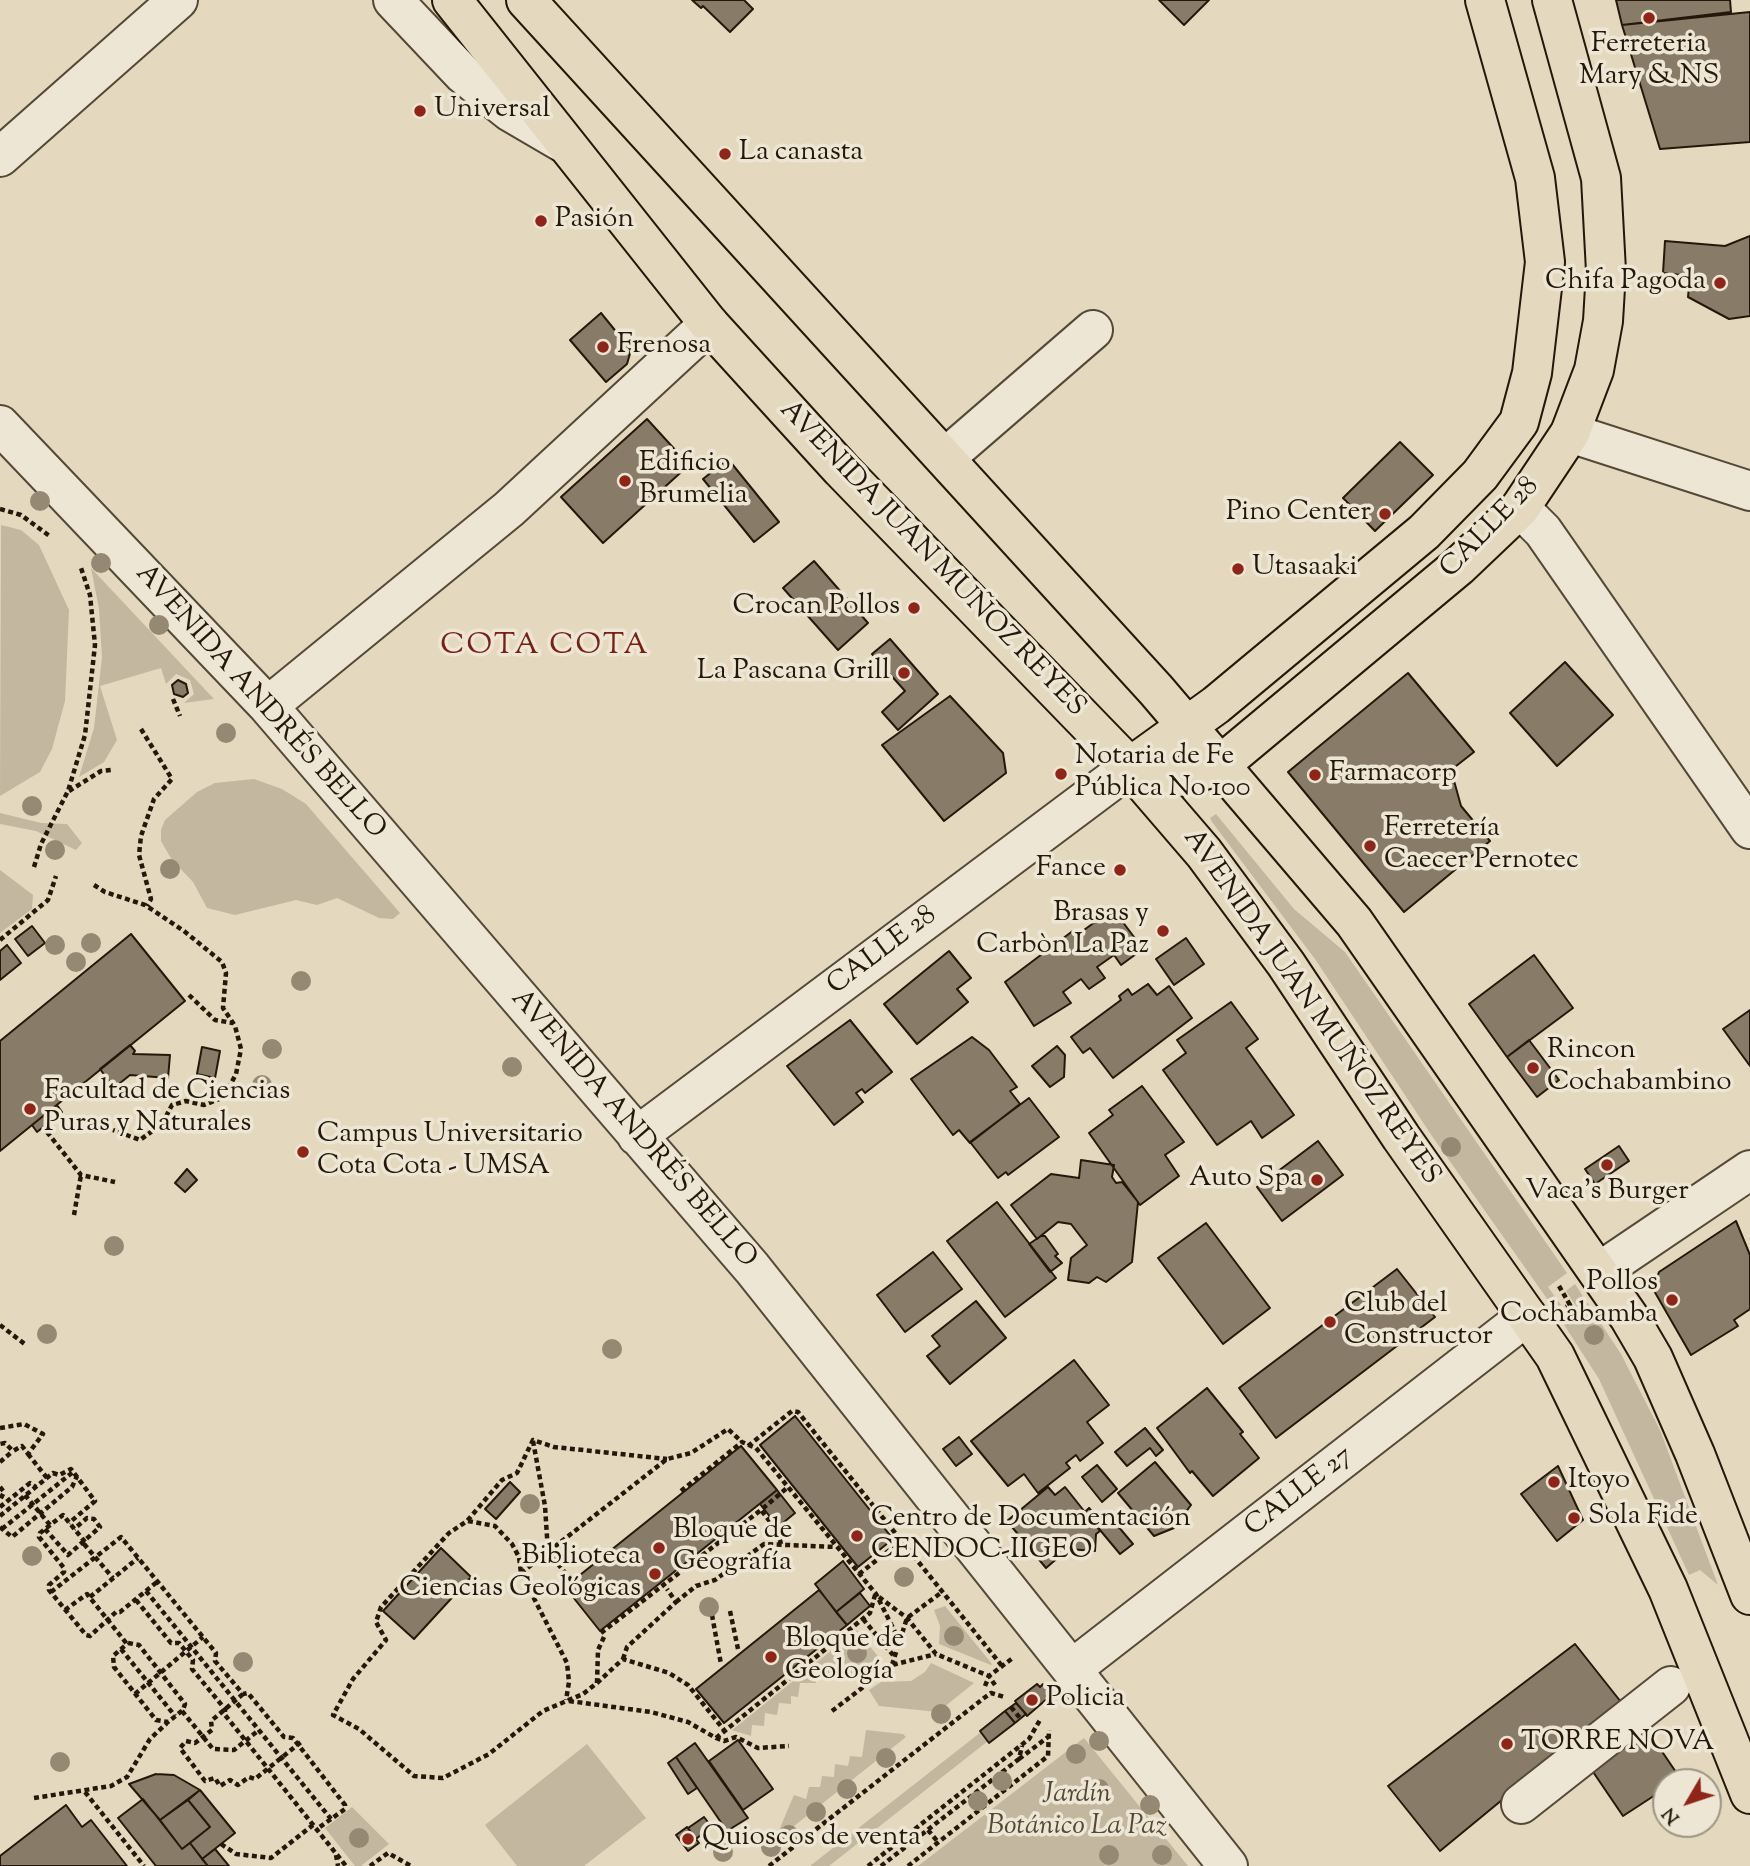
<!DOCTYPE html>
<html>
<head>
<meta charset="utf-8">
<style>
	body { margin:0 }
	#map { position:relative; width:1750px; height:1866px; overflow:hidden; background:#e4d8be; font-family:"Sorts Mill Goudy",serif }
	canvas { display:block }
	.north { position:absolute; left:1652px; top:1768px; width:70px; height:70px; box-sizing:border-box; background:#ede6d5; border:2px solid #9d9484; border-radius:50%; rotate:231deg; font-size:19px; font-weight:700; line-height:28px; text-align:center; color:#25180a }
	.north::after { content:''; display:block; margin:auto; width:24px; height:32px; background:#8f2418; clip-path:polygon(50% 0,100% 100%,50% 72%,0 100%) }
</style>
</head>
<body>
<div id="map">
<canvas width="1750" height="1866"></canvas>
<div class="north">N</div>
</div>
<script>
const g = document.querySelector('canvas').getContext('2d');
g.lineJoin = 'round';
function fill(path, color) {
  g.fillStyle = color;
  g.fill(path, 'evenodd');
}
function toPath(rows) {
  const path = new Path2D();
  for (const r of rows) {
    path.moveTo(r[0], r[1]);
    for (let i = 2; i < r.length; i += 2) path.lineTo(r[i], r[i + 1]);
  }
  return path;
}
function strokePath(path, color, width, dash) {
  g.strokeStyle = color;
  g.lineWidth = width;
  g.lineCap = dash ? 'butt' : 'round';
  g.setLineDash(dash || []);
  g.stroke(path);
}
function write(font, color, halo, rows, align = 'center') {
  g.font = font + ' "Sorts Mill Goudy",serif';
  g.lineWidth = 7;
  g.setLineDash([]);
  g.textBaseline = 'middle';
  g.strokeStyle = halo;
  g.fillStyle = color;
  for (const [text, x, y, turn = 0] of rows) {
    g.save();
    g.translate(x, y);
    g.rotate((+turn || 0) * Math.PI / 180);
    g.textAlign = isNaN(turn) ? turn : align;
    if (halo) g.strokeText(text, 0, 0);
    g.fillText(text, 0, 0);
    g.restore();
  }
}
fill(toPath([
	[1,525,21,530,39,545,69,610,65,701,52,749,40,772,0,796],
	[91,568,214,699,184,703,194,694,190,680,176,674,166,684,161,668,100,686,117,740,104,762,79,777,94,728,102,657,99,609],
	[254,779,282,789,306,804,400,913,393,919,379,918,337,898,317,905,296,900,235,915,207,908,193,882,172,860,161,841,161,830,165,820,197,792,215,783],
	[0,813,41,823,67,824,82,843,76,850,36,831,0,824],
	[1216,814,1294,909,1345,952,1567,1273,1548,1287,1561,1305,1555,1310,1432,1136,1315,959,1212,822,1210,818],
	[0,870,33,895,32,909,0,933],
	[1575,1284,1621,1354,1660,1430,1718,1585,1700,1570,1689,1575,1599,1379,1561,1320,1578,1309,1566,1291],
	[945,1606,992,1664,991,1665,939,1644,940,1626,934,1610],
	[857,1630,880,1659,859,1676,817,1672,816,1683,800,1683,798,1697,791,1696,791,1704,779,1703,777,1715,765,1713,764,1726,752,1725,751,1736,732,1730],
	[931,1663,974,1683,938,1712,879,1706,869,1690,881,1682,911,1681,925,1672],
	[866,1730,903,1734,906,1737,774,1842,794,1795,806,1799,809,1787,820,1787,822,1776,834,1777,835,1764,848,1766,850,1756,862,1757],
	[981,1732,988,1741,829,1866,810,1866],
	[1084,1738,1188,1866,918,1866],
	[587,1744,646,1818,584,1866,517,1866,485,1825],
	[352,1807,389,1844,361,1866,355,1866,325,1828]
]), '#c4b79f');
const building = toPath([
	[692,0,744,0,753,9,730,32,703,6,701,8,692,0],
	[1159,0,1209,0,1184,25,1159,0],
	[1616,0,1730,0,1731,12,1622,25,1616,0],
	[1750,12,1750,142,1660,149,1622,25,1750,12],
	[1750,236,1750,316,1729,319,1688,297,1690,276,1663,273,1665,241,1725,246,1750,236],
	[601,313,631,350,627,364,606,382,570,340,601,313],
	[647,419,689,465,603,543,561,497,647,419],
	[1400,442,1433,475,1375,531,1343,498,1400,442],
	[728,459,779,522,754,542,703,479,728,459],
	[814,561,868,623,838,650,783,588,814,561],
	[890,639,938,694,898,730,882,712,905,691,872,654,890,639],
	[1565,662,1613,715,1557,766,1510,713,1565,662],
	[1408,673,1474,752,1451,770,1461,806,1490,841,1404,912,1288,772,1408,673],
	[178,680,186,684,188,693,183,697,174,694,172,685,178,680],
	[950,696,1003,753,1006,773,944,821,882,745,950,696],
	[1113,909,1143,949,1121,965,1114,955,1097,967,1105,978,1089,989,1081,979,1063,992,1071,1003,1034,1026,1005,982,1074,930,1077,935,1113,909],
	[32,926,45,943,28,956,15,939,32,926],
	[131,934,185,1001,0,1151,0,1041,131,934],
	[1186,938,1204,964,1174,985,1156,959,1186,938],
	[7,945,21,963,0,980,0,951,7,945],
	[949,951,971,978,957,989,968,1002,917,1044,884,1004,949,951],
	[1534,955,1573,1008,1507,1057,1469,1004,1534,955],
	[1148,984,1157,995,1169,986,1192,1018,1113,1078,1090,1048,1083,1053,1071,1037,1121,1000,1119,996,1128,989,1132,995,1148,984],
	[1231,1002,1258,1039,1246,1048,1294,1115,1262,1138,1251,1121,1217,1145,1163,1070,1186,1053,1177,1040,1231,1002],
	[1750,1010,1750,1066,1723,1029,1750,1010],
	[850,1020,892,1072,865,1093,862,1089,856,1093,863,1102,834,1125,787,1066,850,1020],
	[972,1037,989,1050,1017,1087,1010,1091,1020,1104,970,1143,959,1130,953,1135,911,1079,972,1037],
	[1529,1040,1559,1080,1537,1097,1507,1057,1529,1040],
	[130,1045,135,1051,133,1054,170,1055,168,1078,130,1075,114,1088,100,1069,130,1045],
	[1057,1046,1065,1055,1064,1077,1050,1087,1032,1066,1057,1046],
	[202,1047,220,1051,215,1078,197,1074,202,1047],
	[1142,1086,1184,1142,1165,1155,1179,1176,1140,1205,1089,1133,1113,1115,1109,1110,1142,1086],
	[1029,1098,1059,1137,1008,1175,1006,1172,998,1178,970,1142,1029,1098],
	[57,1105,62,1112,37,1132,32,1125,57,1105],
	[1318,1141,1343,1175,1282,1221,1257,1187,1318,1141],
	[1619,1146,1629,1161,1595,1184,1585,1169,1619,1146],
	[1081,1160,1114,1165,1112,1177,1116,1183,1122,1182,1138,1202,1132,1262,1106,1282,1097,1277,1089,1283,1068,1280,1071,1258,1087,1245,1071,1224,1058,1222,1037,1239,1011,1205,1051,1174,1079,1178,1081,1160],
	[187,1169,197,1180,185,1192,175,1183,187,1169],
	[997,1202,1056,1278,1005,1317,947,1241,997,1202],
	[1736,1221,1750,1255,1750,1309,1734,1320,1738,1326,1691,1355,1653,1289,1659,1272,1736,1221],
	[1206,1223,1270,1308,1223,1344,1158,1258,1206,1223],
	[1041,1236,1045,1236,1058,1254,1055,1256,1062,1263,1050,1272,1029,1244,1041,1236],
	[933,1252,962,1289,905,1332,877,1295,933,1252],
	[1397,1269,1435,1317,1276,1438,1239,1388,1397,1269],
	[976,1301,1006,1338,950,1384,927,1356,940,1346,932,1336,976,1301],
	[1074,1360,1109,1405,1087,1422,1103,1443,1080,1461,1076,1455,1066,1463,1070,1468,1038,1493,1024,1474,1008,1486,971,1441,1074,1360],
	[1207,1388,1243,1432,1240,1434,1259,1458,1213,1496,1192,1471,1190,1473,1157,1428,1207,1388],
	[795,1416,893,1539,858,1567,760,1445,795,1416],
	[1145,1428,1163,1450,1156,1456,1150,1448,1127,1466,1115,1452,1145,1428],
	[959,1437,972,1454,956,1466,943,1449,959,1437],
	[741,1446,777,1490,600,1631,565,1587,741,1446],
	[1155,1462,1191,1505,1174,1528,1154,1536,1118,1493,1155,1462],
	[1097,1465,1117,1489,1102,1502,1082,1477,1097,1465],
	[1558,1466,1583,1520,1557,1541,1521,1494,1558,1466],
	[510,1482,520,1492,496,1519,485,1509,510,1482],
	[1048,1487,1055,1495,1065,1487,1100,1531,1096,1534,1095,1551,1068,1549,1046,1568,1007,1521,1048,1487],
	[777,1490,795,1513,778,1527,760,1504,777,1490],
	[1089,1508,1105,1526,1112,1519,1133,1544,1120,1554,1085,1512,1089,1508],
	[441,1548,471,1577,414,1639,383,1611,441,1548],
	[843,1561,864,1589,836,1612,815,1584,843,1561],
	[819,1590,847,1625,724,1723,696,1689,819,1590],
	[860,1593,870,1606,847,1625,836,1612,860,1593],
	[1575,1644,1621,1702,1440,1851,1388,1786,1575,1644],
	[1037,1684,1040,1687,1043,1684,1050,1693,1046,1696,1048,1698,1027,1716,1015,1701,1037,1684],
	[1016,1703,1026,1714,1015,1723,1005,1711,1016,1703],
	[1005,1711,1015,1723,989,1743,980,1731,1005,1711],
	[1644,1725,1680,1778,1666,1782,1666,1788,1623,1816,1587,1763,1644,1725],
	[738,1740,773,1789,743,1810,709,1761,738,1740],
	[695,1743,748,1818,727,1831,676,1757,695,1743],
	[676,1757,697,1788,688,1794,668,1763,676,1757],
	[156,1774,174,1775,200,1790,160,1820,129,1784,156,1774],
	[200,1790,235,1833,202,1859,190,1843,210,1827,188,1800,200,1790],
	[143,1799,182,1849,190,1843,208,1866,156,1866,118,1818,143,1799],
	[188,1800,210,1827,182,1849,160,1820,188,1800],
	[66,1805,82,1827,91,1820,127,1866,0,1866,0,1856,66,1805],
	[704,1817,711,1826,696,1839,688,1828,704,1817],
	[687,1827,699,1843,688,1851,676,1835,687,1827],
	[215,1849,229,1866,208,1866,202,1859,215,1849]
]);
fill(building, '#887c68');
strokePath(building, '#25180a', 2);
const minor = toPath([
	[393,0,463,74,509,111,562,142],
	[0,157,178,0],
	[0,425,268,706,752,1268,1228,1866],
	[1570,433,1750,491],
	[945,458,1093,330],
	[1520,508,1543,531,1750,829],
	[268,706,509,509,709,324],
	[637,1136,1130,767],
	[1599,1272,1750,1170],
	[1072,1669,1527,1316],
	[1521,1804,1671,1686]
]);
const major = toPath([
	[452,0,709,324,841,469,1130,767,1204,853,1286,964,1401,1137,1555,1356,1668,1589,1750,1794],
	[526,0,1156,690,1354,922,1629,1317,1653,1358,1695,1454,1750,1595],
	[1130,767,1179,777,1219,766,1459,566,1520,508,1570,433,1594,370,1603,321,1606,271,1601,178,1552,0],
	[1130,767,1216,705,1424,532,1480,475,1519,422,1532,373,1545,262,1535,178,1485,0]
]);
strokePath(minor, '#554837', 42);
strokePath(major, '#25180a', 42);
strokePath(toPath([
	[0,509,21,515,51,537],
	[173,699,180,716],
	[141,729,172,779,154,799,141,836,139,855,151,899,147,906],
	[69,791,101,771,111,770],
	[34,867,41,844,68,791,85,735,95,645,90,595,81,568],
	[94,885,105,892,145,905,184,931,222,962,226,973,223,1008,235,1026,241,1049,236,1074,224,1097,204,1105,186,1101,172,1105,162,1124,140,1140,113,1130],
	[0,940,48,900,56,876],
	[189,995,215,1020,233,1023],
	[47,1132,81,1175,115,1182],
	[74,1215,81,1175],
	[1559,1286,1570,1305,1566,1307],
	[0,1325,26,1345],
	[0,1428,24,1424,43,1434,28,1454,22,1446,13,1451,5,1443,0,1444],
	[533,1441,545,1506,548,1552,572,1581],
	[748,1446,792,1411,798,1412,1002,1666],
	[28,1454,47,1478],
	[0,1462,13,1451],
	[0,1487,4,1492,0,1500],
	[681,1491,742,1442,756,1448,876,1594,898,1638],
	[25,1495,50,1525],
	[0,1507,30,1483,36,1487],
	[0,1516,53,1473,59,1475,71,1469,95,1501,69,1523],
	[468,1521,495,1526,512,1544,519,1557,521,1573,567,1663,569,1682,566,1700],
	[0,1527,12,1537,72,1487,77,1476],
	[2,1529,73,1472],
	[45,1529,68,1555,100,1527,94,1519,87,1518,74,1529],
	[85,1542,63,1515,40,1533,39,1537,64,1568,64,1572,49,1585,49,1590,86,1635,90,1636,116,1612,120,1612,157,1582],
	[84,1544,113,1578],
	[781,1544,778,1532,761,1510,788,1487],
	[521,1573,667,1459,691,1453,728,1429,742,1442],
	[859,1574,901,1541],
	[146,1591,331,1819],
	[51,1592,121,1537,216,1653,215,1661,243,1694,248,1693,284,1737,293,1738,345,1805,345,1809,317,1829],
	[90,1597,138,1558],
	[879,1597,907,1618,936,1654,989,1676,995,1685],
	[136,1600,171,1643,179,1643,193,1660,192,1669,225,1709,225,1715,346,1866],
	[676,1602,696,1586,715,1580,764,1544,836,1547],
	[65,1610,87,1594,127,1644],
	[730,1611,738,1649],
	[712,1615,721,1664],
	[863,1619,893,1655],
	[601,1633,761,1510],
	[604,1637,598,1650,597,1683,583,1694,543,1711,489,1754,443,1778,414,1776,359,1729,333,1715,353,1679,386,1640,376,1622,381,1607,449,1533,467,1521,502,1480,517,1473,533,1440,554,1447,667,1459],
	[128,1643,139,1645,185,1704,183,1710,168,1722,156,1720,114,1667,113,1656,128,1643],
	[121,1649,175,1716],
	[623,1659,627,1647,676,1602,667,1589],
	[892,1665,907,1618,942,1592],
	[597,1683,623,1659,669,1673,688,1685,724,1730],
	[985,1686,989,1676,1014,1657],
	[135,1694,203,1637],
	[243,1694,211,1721,212,1730,195,1743,186,1741,180,1748,205,1781,215,1778,220,1786,230,1780,238,1785,249,1777,255,1779,301,1742],
	[569,1701,651,1712,688,1722,716,1738,724,1741,736,1737,758,1748,789,1746],
	[1011,1707,1020,1718],
	[182,1711,213,1749,234,1750,259,1730],
	[832,1711,892,1665,936,1654],
	[716,1738,870,1613,875,1595],
	[1019,1759,1048,1737],
	[85,1792,144,1866],
	[34,1798,111,1786,127,1777,150,1739,167,1723],
	[928,1830,938,1842],
	[221,1844,236,1854,271,1858,313,1825],
	[336,1855,338,1866],
	[370,1866,388,1853,411,1866],
	[769,1866,984,1698,991,1693,1004,1697],
	[868,1866,1029,1739,1040,1720],
	[881,1866,1019,1759,1022,1746],
	[908,1866,1048,1756,1049,1730]
]), '#25180a', 4.5, [5, 3.5]);
strokePath(minor, '#ede6d5', 38);
strokePath(major, '#e4d8be', 38);
g.fillStyle = '#958974';
for (const [x, y] of [
	[40,501],
	[101,563],
	[159,625],
	[226,733],
	[32,806],
	[55,850],
	[170,869],
	[91,943],
	[55,945],
	[76,962],
	[301,981],
	[272,1049],
	[512,1067],
	[262,1085],
	[1451,1147],
	[114,1246],
	[47,1334],
	[1594,1335],
	[612,1349],
	[530,1504],
	[32,1556],
	[904,1577],
	[709,1607],
	[954,1636],
	[857,1653],
	[243,1662],
	[941,1714],
	[1099,1741],
	[1076,1754],
	[886,1758],
	[60,1762],
	[1002,1781],
	[847,1789],
	[1099,1789],
	[978,1801],
	[1150,1805],
	[816,1812],
	[789,1835],
	[359,1838],
	[771,1847],
	[723,1852],
	[1109,1855],
	[1162,1855]
]) {
  g.beginPath();
  g.arc(x, y, 10, 0, 2 * Math.PI);
  g.fill();
}
for (const [x, y, r, color] of [
	[1649,18,7,"#8f2418"],
	[420,111,7,"#8f2418"],
	[725,154,7,"#8f2418"],
	[541,221,7,"#8f2418"],
	[1720,283,7,"#8f2418"],
	[603,347,7,"#8f2418"],
	[625,481,7,"#8f2418"],
	[1385,514,7,"#8f2418"],
	[1238,569,7,"#8f2418"],
	[914,608,7,"#8f2418"],
	[904,673,7,"#8f2418"],
	[1061,774,7,"#8f2418"],
	[1315,775,7,"#8f2418"],
	[1370,846,7,"#8f2418"],
	[1120,870,7,"#8f2418"],
	[1163,931,7,"#8f2418"],
	[1533,1068,7,"#8f2418"],
	[30,1109,7,"#8f2418"],
	[303,1152,7,"#8f2418"],
	[1607,1165,7,"#8f2418"],
	[1317,1180,7,"#8f2418"],
	[1672,1300,7,"#8f2418"],
	[1330,1322,7,"#8f2418"],
	[1554,1482,7,"#8f2418"],
	[1574,1518,7,"#8f2418"],
	[857,1536,7,"#8f2418"],
	[659,1548,7,"#8f2418"],
	[655,1574,7,"#8f2418"],
	[771,1657,7,"#8f2418"],
	[1032,1700,7,"#8f2418"],
	[1507,1744,7,"#8f2418"],
	[688,1839,7,"#8f2418"]
]) {
  const dot = new Path2D();
  dot.arc(x, y, r, 0, 2 * Math.PI);
  g.fillStyle = color;
  g.fill(dot);
  strokePath(dot, '#ede6d5', 2.5);
}
write('28px', '#25180a', '#ede6d5', [
	["Ferreteria",1649,46,"center"],
	["Mary & NS",1649,78,"center"],
	["Universal",434,111],
	["La canasta",739,154],
	["Pasión",555,221],
	["Chifa Pagoda",1706,283,"right"],
	["Frenosa",617,347],
	["Edificio",639,465],
	["Brumelia",639,497],
	["Pino Center",1371,514,"right"],
	["Utasaaki",1252,569],
	["Crocan Pollos",900,608,"right"],
	["La Pascana Grill",890,673,"right"],
	["Notaria de Fe",1075,758],
	["Pública No 100",1075,790],
	["Farmacorp",1329,775],
	["Ferretería",1384,830],
	["Caecer Pernotec",1384,862],
	["Fance",1106,870,"right"],
	["Brasas y",1149,915,"right"],
	["Carbòn La Paz",1149,947,"right"],
	["Rincon",1547,1052],
	["Cochabambino",1547,1084],
	["Facultad de Ciencias",44,1093],
	["Puras y Naturales",44,1125],
	["Campus Universitario",317,1136],
	["Cota Cota - UMSA",317,1168],
	["Auto Spa",1303,1180,"right"],
	["Vaca's Burger",1607,1193,"center"],
	["Pollos",1658,1284,"right"],
	["Cochabamba",1658,1316,"right"],
	["Club del",1344,1306],
	["Constructor",1344,1338],
	["Itoyo",1568,1482],
	["Sola Fide",1588,1518],
	["Centro de Documentación",871,1520],
	["CENDOC-IIGEO",871,1552],
	["Bloque de",673,1532],
	["Geografía",673,1564],
	["Biblioteca",641,1558,"right"],
	["Ciencias Geológicas",641,1590,"right"],
	["Bloque de",785,1641],
	["Geología",785,1673],
	["Policia",1046,1700],
	["TORRE NOVA",1521,1744],
	["Quioscos de venta",702,1839]
], 'left');
write('28px', '#25180a', '#ede6d5', [
	["CALLE 28",1491,529,-46],
	["AVENIDA JUAN MUÑOZ REYES",931,560,46],
	["AVENIDA ANDRÉS BELLO",259,703,48],
	["CALLE 28",883,952,-37],
	["AVENIDA JUAN MUÑOZ REYES",1310,1008,55],
	["AVENIDA ANDRÉS BELLO",632,1130,49],
	["CALLE 27",1300,1493,-38]
]);
write('italic 28px', '#554837', '#ede6d5', [
	["Jardín",1077,1796],
	["Botánico La Paz",1077,1828]
]);
g.letterSpacing = '2px';
write('30px', '#7a1f14', '#ede6d5', [
	["COTA COTA",545,648]
]);
g.letterSpacing = '0px';
</script>
</body>
</html>
